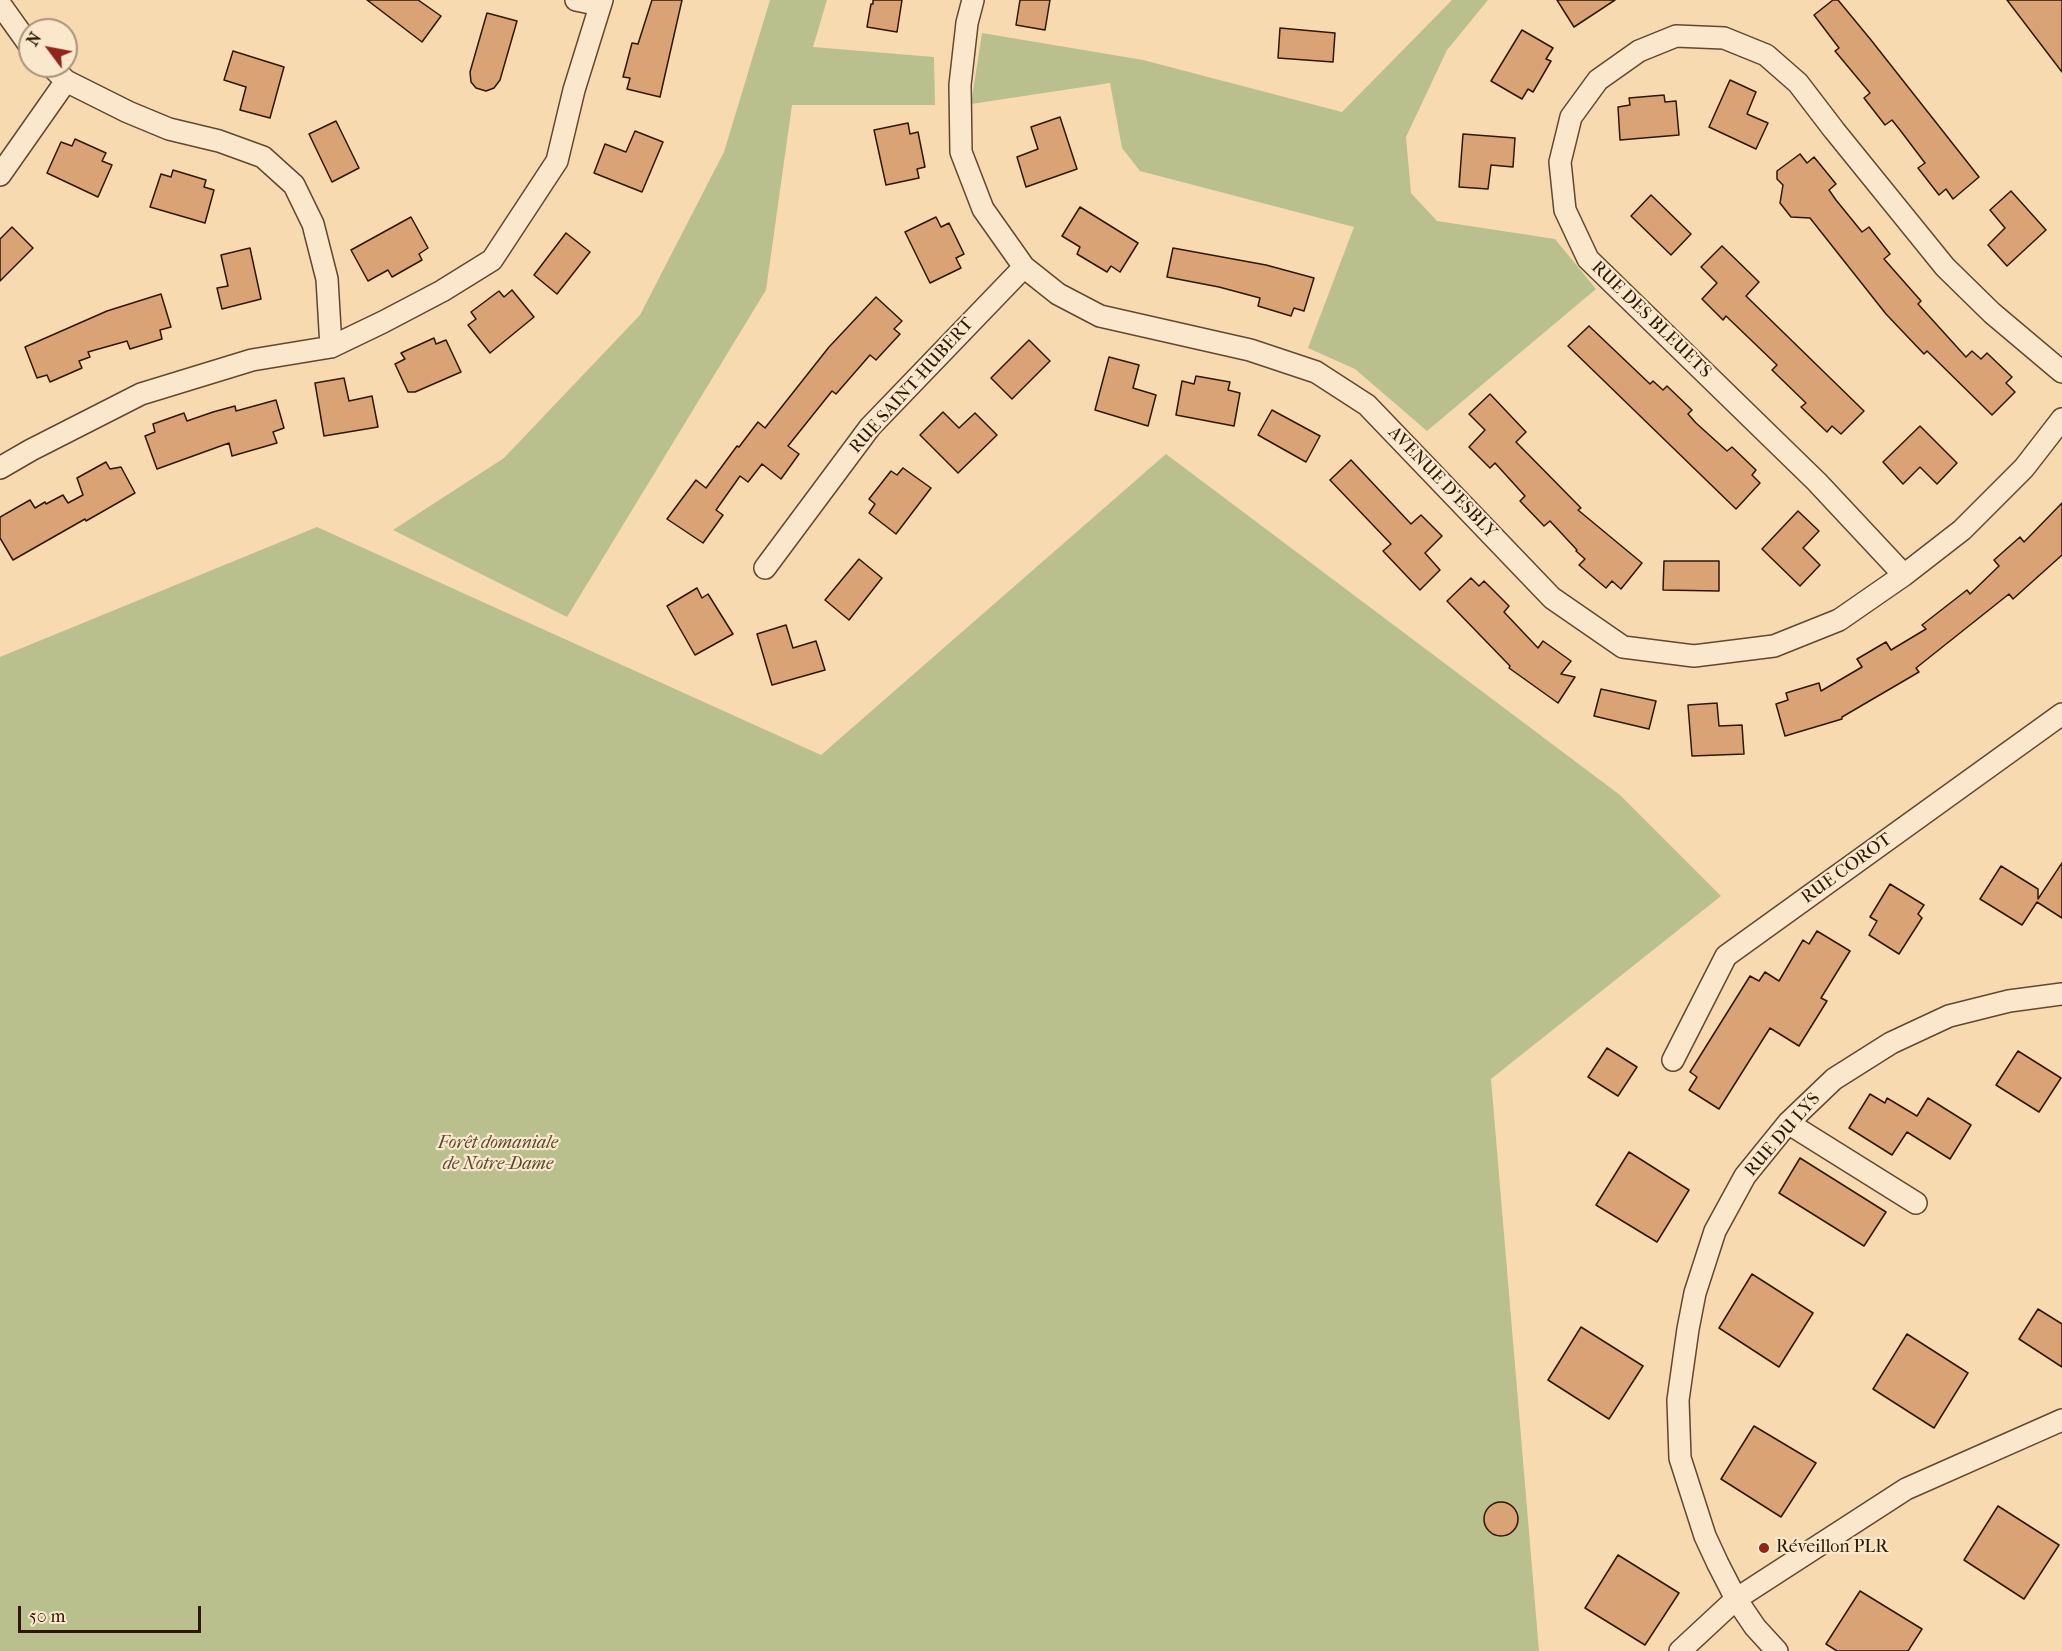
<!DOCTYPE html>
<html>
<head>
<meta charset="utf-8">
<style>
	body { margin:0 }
	#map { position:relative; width:2062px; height:1651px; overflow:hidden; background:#f7dab0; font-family:"IM FELL French Canon",serif }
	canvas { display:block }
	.north { position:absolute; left:18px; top:18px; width:60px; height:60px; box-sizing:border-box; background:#fae7cc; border:2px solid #a9947c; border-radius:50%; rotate:302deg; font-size:16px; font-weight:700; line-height:24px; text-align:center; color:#2f1703 }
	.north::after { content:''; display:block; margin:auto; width:21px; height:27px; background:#8f2418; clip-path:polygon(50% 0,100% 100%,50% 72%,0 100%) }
	.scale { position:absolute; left:18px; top:1606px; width:183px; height:27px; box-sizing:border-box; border:3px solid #2f1703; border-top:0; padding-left:8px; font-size:18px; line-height:21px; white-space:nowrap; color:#2f1703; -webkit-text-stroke:4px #fae7cc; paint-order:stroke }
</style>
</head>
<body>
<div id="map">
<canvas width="2062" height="1651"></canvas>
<div class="north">N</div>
<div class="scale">50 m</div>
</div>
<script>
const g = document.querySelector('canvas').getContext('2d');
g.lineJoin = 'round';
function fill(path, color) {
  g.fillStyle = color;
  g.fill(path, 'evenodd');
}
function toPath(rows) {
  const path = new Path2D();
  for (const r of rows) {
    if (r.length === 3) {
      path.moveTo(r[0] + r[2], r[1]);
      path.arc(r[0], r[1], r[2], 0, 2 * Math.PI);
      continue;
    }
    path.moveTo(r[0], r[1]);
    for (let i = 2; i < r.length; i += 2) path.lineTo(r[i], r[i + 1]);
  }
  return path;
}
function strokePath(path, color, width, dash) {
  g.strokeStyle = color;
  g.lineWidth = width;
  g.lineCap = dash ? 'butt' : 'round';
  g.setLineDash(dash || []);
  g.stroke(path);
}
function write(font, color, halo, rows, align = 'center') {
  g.font = font + ' "IM FELL French Canon",serif';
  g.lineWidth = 4.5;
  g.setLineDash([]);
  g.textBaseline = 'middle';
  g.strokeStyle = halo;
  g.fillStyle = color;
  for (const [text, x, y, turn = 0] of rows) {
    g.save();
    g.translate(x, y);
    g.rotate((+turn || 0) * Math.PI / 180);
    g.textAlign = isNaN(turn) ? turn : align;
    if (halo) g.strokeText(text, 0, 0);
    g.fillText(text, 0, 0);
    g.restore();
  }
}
fill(toPath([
	[770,0,827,0,813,47,934,57,935,105,792,105,766,290,567,617,393,530,504,458,640,315,724,152],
	[1452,0,1488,0,1447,50,1406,137,1411,193,1437,221,1555,239,1596,289,1427,431,1355,369,1308,348,1354,227,1140,171,1122,148,1110,83,971,104,982,33,1143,60,1342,112],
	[1166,454,1620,795,1721,896,1491,1079,1539,1651,0,1651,0,657,317,527,821,755]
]), '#b9c08e');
const building = toPath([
	[367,0,418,0,441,16,422,42,367,0],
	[652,0,682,0,660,97,627,89,630,78,623,77,632,43,638,44,652,0],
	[873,0,902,0,897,32,867,27,871,4,873,4,873,0],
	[1020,0,1050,0,1045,30,1016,25,1020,0],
	[1557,0,1615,0,1574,27,1557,0],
	[1833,0,1838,0,1871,40,1979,177,1953,199,1946,189,1939,195,1918,168,1925,163,1900,130,1892,120,1885,125,1864,98,1870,93,1835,51,1839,48,1814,15,1833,0],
	[2007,0,2062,0,2062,72,2007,0],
	[487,13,517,21,500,80,494,88,486,91,476,88,471,82,470,72,487,13],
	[1280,28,1335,33,1333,62,1278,58,1280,28],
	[1522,30,1553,48,1546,59,1551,61,1533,92,1528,89,1522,99,1491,81,1522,30],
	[233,51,284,67,270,118,240,110,246,87,224,80,233,51],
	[1730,80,1756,92,1747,114,1768,123,1756,149,1709,127,1730,80],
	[1664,95,1665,102,1676,101,1679,135,1620,140,1618,107,1630,105,1629,98,1664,95],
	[1060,117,1077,169,1026,187,1017,157,1038,149,1031,127,1060,117],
	[336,121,359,168,332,182,309,134,336,121],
	[908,123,910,134,918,132,925,167,917,169,919,178,886,185,874,130,908,123],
	[635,131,663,142,642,192,594,173,605,144,626,152,635,131],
	[1463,134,1515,138,1513,167,1491,165,1488,189,1459,187,1463,134],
	[75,139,106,153,102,161,112,165,98,197,47,173,61,142,72,146,75,139],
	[1800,154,1807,163,1814,157,1836,184,1829,190,1836,200,1862,232,1869,227,1890,254,1884,259,1921,301,1918,304,1966,357,1972,351,1981,359,1987,353,2012,377,2006,383,2015,392,1992,415,1927,351,1924,354,1886,314,1810,218,1791,217,1780,203,1783,185,1777,179,1777,171,1800,154],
	[173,170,206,180,204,187,214,190,205,223,150,207,161,174,171,177,173,170],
	[2011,191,2046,230,2007,266,1988,245,2005,228,1990,210,2011,191],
	[1651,195,1691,234,1671,255,1631,216,1651,195],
	[1080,207,1138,243,1120,272,1111,266,1107,272,1077,254,1080,247,1062,236,1080,207],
	[411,217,428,248,419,254,422,260,392,277,388,270,368,281,351,250,411,217],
	[936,217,941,227,949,223,964,254,956,258,961,268,930,283,905,232,936,217],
	[12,227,33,248,0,281,0,239,12,227],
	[566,233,590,252,557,294,534,275,566,233],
	[1722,246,1759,282,1746,296,1864,411,1841,434,1832,426,1827,432,1801,407,1806,403,1772,370,1777,365,1726,316,1723,320,1702,299,1717,283,1701,267,1722,246],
	[250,248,261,299,222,309,217,288,228,286,221,255,250,248],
	[1173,248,1266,265,1314,278,1304,311,1294,308,1291,316,1258,306,1260,298,1219,287,1167,277,1173,248],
	[512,290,534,317,490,353,468,325,476,319,471,312,499,291,504,297,512,290],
	[161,294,171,327,160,330,162,339,130,349,127,341,88,352,90,357,79,361,82,368,50,382,47,375,37,378,25,347,107,311,161,294],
	[876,297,902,321,894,329,900,334,876,360,870,355,836,394,832,391,788,446,799,454,781,479,762,464,748,482,740,476,716,510,723,515,703,543,667,519,696,480,706,488,737,446,739,447,758,422,765,428,829,347,876,297],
	[1589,326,1650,384,1653,381,1663,390,1667,386,1692,410,1688,414,1696,423,1727,451,1732,447,1756,470,1752,475,1760,483,1736,509,1568,346,1589,326],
	[434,338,436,344,446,340,461,372,415,392,408,392,395,364,405,359,401,353,434,338],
	[1029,340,1050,361,1012,399,991,378,1029,340],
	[1109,357,1139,365,1133,388,1156,395,1148,426,1095,410,1109,357],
	[1196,376,1230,382,1228,390,1240,393,1234,426,1176,415,1182,381,1194,384,1196,376],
	[344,378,349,401,372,396,378,427,324,436,315,383,344,378],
	[1490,394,1526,432,1516,442,1581,508,1578,510,1642,563,1621,589,1612,581,1606,588,1579,565,1585,559,1576,551,1577,550,1550,521,1544,526,1520,501,1525,496,1495,463,1490,468,1469,447,1485,430,1469,414,1490,394],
	[276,400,284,428,273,432,277,443,232,456,229,443,157,469,145,436,155,432,153,424,184,413,187,421,213,412,235,406,236,411,276,400],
	[1272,410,1320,436,1306,462,1258,435,1272,410],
	[943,412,959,428,975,413,997,435,958,473,920,435,943,412],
	[1920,426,1957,463,1937,484,1920,467,1903,484,1883,462,1920,426],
	[1351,460,1411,524,1421,515,1442,536,1425,553,1440,570,1420,590,1383,551,1391,544,1330,480,1351,460],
	[106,462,110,469,121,467,135,493,86,521,85,519,13,560,0,538,0,517,30,500,35,508,45,502,46,504,63,495,68,503,83,495,77,478,106,462],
	[903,468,931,488,896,534,869,513,875,504,869,499,891,471,897,475,903,468],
	[2062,503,2062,555,2013,599,2009,594,1916,668,1919,672,1842,717,1842,719,1785,736,1776,704,1788,700,1786,693,1819,683,1821,691,1862,667,1857,659,1886,642,1891,650,1926,629,1922,625,1967,590,1970,594,1999,566,1994,560,2020,537,2024,542,2062,503],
	[1798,511,1819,531,1803,548,1820,565,1800,586,1762,549,1798,511],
	[859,559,882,578,849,620,825,600,859,559],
	[1664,561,1719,561,1719,591,1663,590,1664,561],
	[1471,578,1479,586,1484,581,1509,606,1504,612,1538,648,1543,641,1571,661,1561,674,1575,677,1558,703,1509,668,1510,666,1447,601,1471,578],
	[697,588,702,598,708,594,733,634,695,655,667,606,697,588],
	[786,625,793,648,816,641,825,670,772,685,757,634,786,625],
	[1601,689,1656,701,1649,729,1594,716,1601,689],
	[1717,703,1719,726,1742,725,1744,754,1692,756,1688,705,1717,703],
	[2062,863,2062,918,2037,902,2022,925,1980,899,2001,866,2038,889,2038,899,2062,863],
	[1890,884,1924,905,1918,914,1922,918,1899,954,1869,935,1877,921,1870,917,1890,884],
	[1817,931,1850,951,1821,998,1827,1001,1799,1046,1770,1028,1719,1109,1689,1090,1697,1077,1690,1072,1750,976,1759,981,1765,972,1779,981,1803,940,1809,944,1817,931],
	[1607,1048,1637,1067,1618,1096,1588,1077,1607,1048],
	[2018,1051,2061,1078,2039,1112,1996,1085,2018,1051],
	[1870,1094,1885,1103,1887,1098,1917,1116,1928,1098,1971,1125,1950,1159,1907,1132,1892,1155,1849,1128,1870,1094],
	[1629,1152,1689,1190,1657,1242,1596,1205,1629,1152],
	[1800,1158,1886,1212,1864,1246,1779,1193,1800,1158],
	[1752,1274,1813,1313,1779,1367,1719,1328,1752,1274],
	[2038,1309,2062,1324,2062,1367,2019,1339,2038,1309],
	[1581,1327,1643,1366,1609,1419,1548,1380,1581,1327],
	[1907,1334,1968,1373,1934,1428,1873,1389,1907,1334],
	[1754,1426,1816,1463,1781,1517,1721,1479,1754,1426],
	[1501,1519,17],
	[1998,1506,2059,1545,2024,1599,1964,1560,1998,1506],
	[1618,1555,1679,1593,1645,1645,1585,1608,1618,1555],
	[1860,1591,1922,1629,1908,1651,1837,1651,1826,1644,1860,1591]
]);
fill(building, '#daa376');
strokePath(building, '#2f1703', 1.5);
const street = toPath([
	[576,0,600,5],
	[973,0,967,23,960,85,961,152,983,209,1024,267,1058,294,1100,316,1250,350,1316,372,1367,405,1552,598,1623,647,1694,656,1774,646,1839,620,1904,575,1962,530,2024,468,2062,419],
	[0,4,30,46],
	[51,66,66,81,128,112,169,129,219,141,263,157,294,185,313,224,327,279,331,347],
	[0,175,66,81],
	[0,468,31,450,141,394,252,360,331,347,383,322,442,291,492,260,557,161,574,90,602,0],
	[765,568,870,427,1024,267],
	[1904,575,1817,482,1588,259,1565,210,1560,162,1571,117,1598,80,1639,51,1676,36,1724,38,1766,55,1798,83,1834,130,1945,267,1992,313,2062,372],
	[1673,1060,1726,956,2062,714],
	[1788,1123,1916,1203],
	[1680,1651,1736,1599,1906,1489,2062,1420],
	[1777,1651,1755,1627,1736,1599,1718,1564,1705,1536,1680,1458,1678,1400,1688,1329,1695,1293,1715,1231,1745,1176,1788,1123,1834,1079,1891,1043,1949,1016,2009,1001,2062,994]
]);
strokePath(street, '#61482e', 24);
strokePath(street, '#fae7cc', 21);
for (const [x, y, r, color] of [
	[1764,1548,6,"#8f2418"]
]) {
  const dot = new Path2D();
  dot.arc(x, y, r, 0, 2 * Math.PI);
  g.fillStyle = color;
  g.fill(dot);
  strokePath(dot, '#fae7cc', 2);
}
write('18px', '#2f1703', '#fae7cc', [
	["RUE DES BLEUETS",1651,320,44],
	["RUE SAINT-HUBERT",912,386,-48],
	["AVENUE D'ESBLY",1442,483,46],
	["RUE COROT",1847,869,-36],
	["RUE DU LYS",1783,1135,-49]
]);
write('italic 18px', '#584a2d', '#fae7cc', [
	["Forêt domaniale",498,1144],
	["de Notre-Dame",498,1165]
]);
write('18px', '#2f1703', '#fae7cc', [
	["Réveillon PLR",1776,1548]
], 'left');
</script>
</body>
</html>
